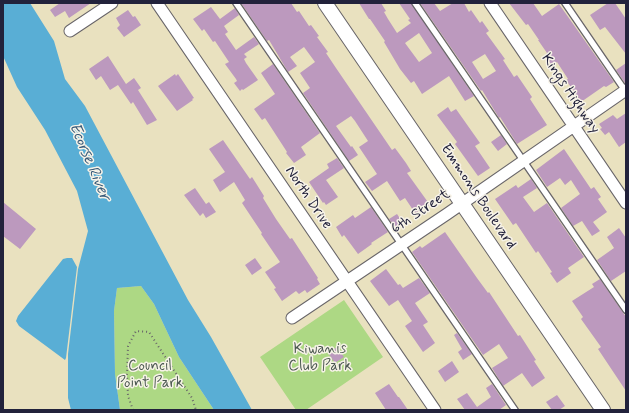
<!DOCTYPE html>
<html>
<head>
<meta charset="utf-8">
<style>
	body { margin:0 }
	#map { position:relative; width:629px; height:413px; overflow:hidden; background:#e9e1bf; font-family:Mynerve,sans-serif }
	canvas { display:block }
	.frame { position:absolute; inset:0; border:4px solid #22223b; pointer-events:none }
</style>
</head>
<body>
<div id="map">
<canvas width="629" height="413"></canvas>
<div class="frame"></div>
</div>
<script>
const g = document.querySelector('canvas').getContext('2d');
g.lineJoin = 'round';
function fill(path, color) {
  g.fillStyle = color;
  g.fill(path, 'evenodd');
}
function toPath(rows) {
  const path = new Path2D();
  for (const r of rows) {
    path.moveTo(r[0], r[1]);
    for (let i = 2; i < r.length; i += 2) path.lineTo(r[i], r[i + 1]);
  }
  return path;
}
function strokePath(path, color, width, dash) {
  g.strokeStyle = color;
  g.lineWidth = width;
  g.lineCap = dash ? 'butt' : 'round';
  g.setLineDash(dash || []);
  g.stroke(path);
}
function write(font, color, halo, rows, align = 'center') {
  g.font = font + ' Mynerve,sans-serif';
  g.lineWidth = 3;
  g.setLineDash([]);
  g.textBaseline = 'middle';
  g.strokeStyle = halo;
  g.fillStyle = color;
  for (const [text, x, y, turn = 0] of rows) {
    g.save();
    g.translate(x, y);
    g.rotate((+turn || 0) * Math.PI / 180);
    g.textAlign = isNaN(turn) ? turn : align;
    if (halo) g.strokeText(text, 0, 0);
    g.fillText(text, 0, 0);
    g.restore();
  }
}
fill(toPath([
	[141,286,154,304,179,357,214,410,120,410,115,374,114,311,117,288],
	[344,300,383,357,306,410,296,410,260,357]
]), '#add884');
fill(toPath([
	[3,3,30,3,54,41,65,79,85,106,188,300,211,337,252,410,214,410,179,357,154,304,141,286,117,288,114,311,115,374,120,410,71,410,68,398,68,354,78,269,88,231,77,191,45,130,17,87,3,56],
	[67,258,72,258,77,267,66,358,65,360,19,326,16,321,18,316,63,259]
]), '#59aed5');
fill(toPath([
	[60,3,91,3,69,18,65,11,55,17,50,10],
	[241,3,291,3,297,12,299,11,309,26,311,25,319,36,317,37,328,52,326,53,336,68,392,150,395,148,406,163,411,171,407,173,430,205,415,213,405,198,400,201,387,181,372,191,365,182,377,174,359,147,368,141,355,121,351,116,336,126,351,147,352,146,358,155,349,161,303,93,310,88,300,73,315,62,304,47,290,57,297,66,288,72,269,40,267,41],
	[359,3,381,3,386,11,384,12,388,19,397,33,411,23,408,20,410,19,399,3,411,3,474,96,465,101,449,76,422,94,414,81,411,83,400,69,384,42,385,41,370,19,369,19],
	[419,33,432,53,419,62,405,43],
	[420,3,434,3,440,11,453,3,464,3,469,12,471,10,480,23,482,21,489,31,486,33,505,59,503,60,514,77,517,75,532,97,530,99,547,125,517,144,500,117,499,118,482,90,481,91],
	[485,54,496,71,483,79,472,62],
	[509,3,533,3,542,16,559,4,614,82,606,87,604,86,581,102,566,80,568,79,557,62,552,66,545,55,547,53,538,40,539,40,528,24,526,25],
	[608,3,615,3,626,19,626,54,605,27,600,30,590,15],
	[211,7,220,19,235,8,239,15,224,26,228,32,225,34,236,50,254,37,259,44,244,54,247,57,244,59,246,63,258,80,243,90,242,89,240,91,234,83,237,81,236,79,225,64,229,62,215,41,213,42,204,29,202,31,193,19],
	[128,10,133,17,135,16,141,25,124,37,117,28,120,25,116,18],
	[108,56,126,84,134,78,141,88,138,90,157,120,147,125,133,102,131,104,118,85,110,90,101,76,96,80,89,69],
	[626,63,626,83,625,83,616,70],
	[273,64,320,133,301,147,306,155,294,163,286,153,287,152,265,118,262,120,254,109,275,94,261,73],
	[175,74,176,76,178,74,194,98,192,99,193,100,177,111,158,86],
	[448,107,451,112,456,109,480,143,475,146,490,168,478,176,455,144,457,142,437,115],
	[626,113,626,142,619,147,609,132,605,135,600,129,602,128,599,124,613,115,617,119],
	[501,135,507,144,498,151,491,142],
	[223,140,250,179,252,177,264,196,263,198,276,219,290,239,292,238,318,278,317,279,320,284,307,293,305,290,299,294,296,291,282,301,274,289,276,288,265,272,280,262,261,234,262,233,242,203,245,200,234,182,220,192,213,180,225,172,209,149],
	[564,149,591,189,594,187,601,197,598,199,607,212,593,222,600,231,592,236,582,221,573,226,561,208,580,194,571,180,565,185,560,178,547,187,536,170],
	[337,158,344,168,326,180,338,197,326,205,324,202,323,203,309,182,329,168,327,164],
	[531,179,537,188,523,197,534,212,547,203,584,257,568,268,571,273,557,283,550,273,552,272,538,251,536,253,516,223,513,225,495,199,516,185,518,188],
	[195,188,206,204,209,202,216,212,206,218,203,213,200,216,184,195],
	[3,202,36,229,20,249,3,236],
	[371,207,388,232,371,243,372,244,358,254,344,235,342,237,336,227,353,215,355,218],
	[397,214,403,223,396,228,389,219],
	[619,228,626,238,626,271,611,281,597,260,614,248,607,237],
	[445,232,477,278,488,293,489,292,518,336,520,335,536,360,534,361,545,378,532,387,522,373,503,386,492,368,508,358,499,344,483,355,412,252,420,246,422,248],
	[255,258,262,268,252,275,245,265],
	[386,269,398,285,400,284,403,288,419,278,430,293,415,303,428,322,423,325,435,343,423,352,405,326,412,321,398,300,389,306,370,281],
	[600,279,626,317,626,391,598,349,601,347,581,319,583,317,572,301,594,287,592,284],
	[457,333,472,354,463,360,458,352,462,349,454,335],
	[337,347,344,357,335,363,328,353],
	[452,361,459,372,445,382,438,371],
	[389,384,398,397,399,397,408,410,386,410,375,393],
	[492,384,506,405,499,410,465,410,457,399,467,393,477,407,491,397,486,388],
	[557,395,565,406,559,410,552,410,546,402]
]), '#bc99be');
const service = toPath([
	[236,3,515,410],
	[415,3,626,310],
	[565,3,626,92]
]);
const minor = toPath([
	[157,3,435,410],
	[490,3,626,203],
	[70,31,112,3],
	[292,318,447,214,626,90]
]);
const tertiary = toPath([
	[325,3,603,410]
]);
strokePath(service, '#686569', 8);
strokePath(minor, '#686569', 13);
strokePath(tertiary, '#686569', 16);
strokePath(toPath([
	[133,410,128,396,127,374,128,346,136,331,149,332,192,398,196,410]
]), '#686569', 2, [1, 3]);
strokePath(service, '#fff', 5.5);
strokePath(minor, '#fff', 11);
strokePath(tertiary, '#fff', 14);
write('15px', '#22223b', '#f7f3e8', [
	["Kings Highway",570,94,56],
	["Emmons Boulevard",478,197,56],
	["North Drive",308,198,56],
	["6th Street",421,212,-34]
]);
write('15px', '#4c5951', '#f7f3e8', [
	["Kiwanis",320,350],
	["Club Park",320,367],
	["Council",150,367],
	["Point Park",150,384]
]);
write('italic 16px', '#385a79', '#f7f3e8', [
	["Ecorse River",89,162,67]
]);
</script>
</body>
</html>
